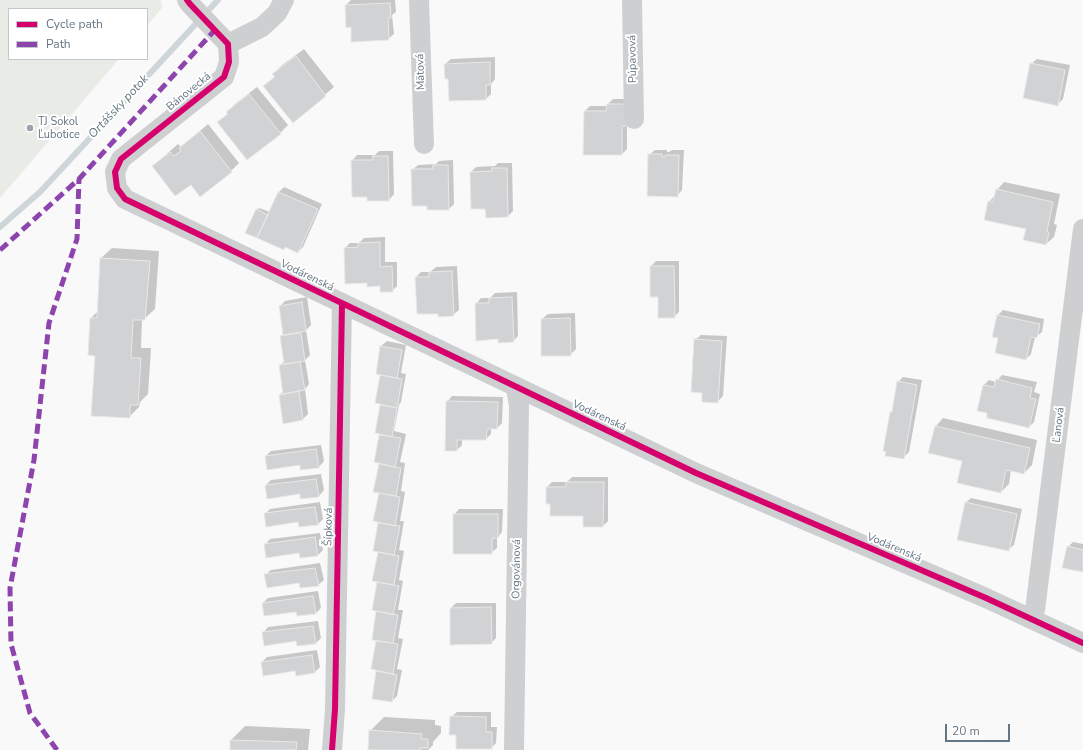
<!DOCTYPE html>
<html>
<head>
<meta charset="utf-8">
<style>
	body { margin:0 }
	#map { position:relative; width:1083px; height:750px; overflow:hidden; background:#f9f9f9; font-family:"Nunito Sans",sans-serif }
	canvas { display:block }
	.legend { position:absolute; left:8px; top:8px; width:140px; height:52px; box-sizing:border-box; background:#fff; border:1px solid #c1c8cd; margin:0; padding:5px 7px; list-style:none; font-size:12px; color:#657683 }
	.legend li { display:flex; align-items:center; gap:8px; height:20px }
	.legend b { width:20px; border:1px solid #c1c8cd }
	.scale { position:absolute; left:945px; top:724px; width:65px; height:18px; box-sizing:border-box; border:2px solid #657683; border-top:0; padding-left:5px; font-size:12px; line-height:14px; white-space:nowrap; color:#657683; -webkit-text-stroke:3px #fff; paint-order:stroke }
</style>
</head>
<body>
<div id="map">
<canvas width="1083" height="750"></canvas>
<ul class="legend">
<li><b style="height:5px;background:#d6006c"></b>Cycle path</li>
<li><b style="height:5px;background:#8e44ad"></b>Path</li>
</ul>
<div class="scale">20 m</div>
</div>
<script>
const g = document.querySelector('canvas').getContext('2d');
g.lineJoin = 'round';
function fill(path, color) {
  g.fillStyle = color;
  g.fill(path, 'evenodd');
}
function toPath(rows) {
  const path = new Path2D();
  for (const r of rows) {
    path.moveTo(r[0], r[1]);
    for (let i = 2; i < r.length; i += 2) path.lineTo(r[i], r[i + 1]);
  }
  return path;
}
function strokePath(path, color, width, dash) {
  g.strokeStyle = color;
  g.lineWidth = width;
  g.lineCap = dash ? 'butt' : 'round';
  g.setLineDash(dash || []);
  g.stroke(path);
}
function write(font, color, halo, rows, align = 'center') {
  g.font = font + ' "Nunito Sans",sans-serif';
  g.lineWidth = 4;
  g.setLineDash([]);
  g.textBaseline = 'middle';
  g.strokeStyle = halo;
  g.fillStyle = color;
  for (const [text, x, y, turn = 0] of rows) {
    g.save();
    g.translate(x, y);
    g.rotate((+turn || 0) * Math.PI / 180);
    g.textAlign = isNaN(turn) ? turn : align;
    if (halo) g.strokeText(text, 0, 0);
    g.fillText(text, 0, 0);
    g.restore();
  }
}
fill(toPath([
	[0,0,161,0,162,8,147,26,147,9,9,9,9,59,119,59,0,198]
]), '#e8ebe6');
fill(toPath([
	[351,0,395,0,396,12,392,15,394,34,388,39,352,26,346,5],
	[304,49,334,87,294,121,264,86,275,76,274,74,281,66],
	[495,57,495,79,491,84,491,94,486,99,449,78,445,64,451,59],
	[1037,59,1070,65,1063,99,1058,104,1031,64],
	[257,87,288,125,280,133,218,123,228,113,227,112,235,104],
	[613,99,631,99,627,123,627,149,622,154,585,111,590,106,607,106,608,104],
	[208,124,239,163,231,171,200,195,191,183,153,166,178,144,181,147],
	[655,150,667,150,667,152,669,152,672,150,684,150,682,190,677,196,649,155],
	[379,151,393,151,394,194,389,200,352,161,357,155,375,155],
	[453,160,454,204,449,209,428,205,412,170,418,165,436,164,439,161],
	[498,163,512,163,513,211,508,216,486,208,471,172,476,167,495,166],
	[1004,182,1060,194,1054,224,1057,225,1054,237,1046,244,1027,229,989,202,995,195,997,190],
	[284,187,322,204,303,247,298,252,286,247,284,249,257,210,259,208,270,212,279,192],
	[385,237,385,262,397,262,397,286,392,291,381,285,368,282,345,248,350,243,359,243,364,238],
	[112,248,159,251,155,309,144,319,142,319,141,348,151,348,148,394,140,402,139,407,129,417,96,355,91,318,98,311,101,258],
	[656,261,679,261,679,312,674,317,659,296,651,266],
	[457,266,459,310,453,315,416,277,421,272,430,272,436,267],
	[517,292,518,336,513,341,499,338,476,304,481,298,490,298,495,293],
	[307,297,311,325,306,330,310,355,305,360,309,384,305,389,308,414,303,419,280,395,283,391,280,366,284,361,281,336,284,333,280,306,285,301],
	[1003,310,1044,319,1042,332,1036,337,1035,337,1031,354,1026,359,999,338,998,315],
	[575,313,576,349,570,355,542,319,548,314],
	[701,335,727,336,723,396,717,402,703,392,695,340],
	[387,341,406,345,401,373,406,374,401,402,399,405,394,431,406,434,400,462,405,463,401,491,405,492,400,521,404,521,399,550,404,551,399,580,403,581,398,610,403,610,398,638,403,639,397,669,402,670,397,696,392,701,373,698,378,670,372,669,378,640,378,610,373,609,378,581,373,580,379,551,374,550,379,522,380,492,375,491,380,463,375,461,382,434,381,406,382,404,376,403,381,375,381,346],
	[1002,375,1037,382,1034,392,1040,394,1034,422,1029,427,988,413,978,410,984,385,989,380,996,382],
	[903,377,922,380,909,452,904,457,891,412,894,410,898,382],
	[452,396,503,397,502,423,497,428,491,428,491,434,486,439,462,439,462,445,457,450,446,450,447,402],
	[943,418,1037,440,1032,465,1024,473,1011,470,1009,484,1001,492,963,461,929,452,936,426],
	[321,445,324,461,319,467,301,469,300,464,266,456,271,451],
	[321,474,324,490,319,496,301,498,300,493,266,485,271,480],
	[572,477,608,477,608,521,603,526,584,526,584,515,551,503,547,503,547,487,552,482,567,482],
	[971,498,1022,509,1014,545,1008,550,965,503],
	[320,502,323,519,318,524,265,514,270,509],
	[459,509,503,509,502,532,497,538,497,548,491,553,454,515],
	[320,533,323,550,318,555,300,557,299,552,265,545,270,539],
	[1073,542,1083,544,1083,571,1068,547],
	[320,563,324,580,318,585,265,575,271,570],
	[318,591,321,608,316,613,263,603,268,598],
	[456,603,496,603,496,638,491,643,451,608],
	[318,621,321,638,316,643,298,645,297,640,263,633,268,627],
	[317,650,320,667,315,672,262,662,267,657],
	[457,712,491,712,491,727,497,727,496,743,491,748,457,735,451,717],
	[384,717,435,720,435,725,441,726,441,733,433,742,433,745,428,750,369,750,370,731],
	[245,726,310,729,308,750,231,750,231,740]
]), '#0003');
strokePath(toPath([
	[0,227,40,192,218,0]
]), '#ced6d9', 6);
const building = toPath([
	[390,3,391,18,388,18,389,40,351,42,351,27,346,28,345,5,390,3],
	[296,56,326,96,293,123,263,86,275,77,272,74,296,56],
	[490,62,490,85,486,85,486,100,449,101,448,79,445,79,444,64,490,62],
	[1030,63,1065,70,1058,106,1023,98,1030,63],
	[249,94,281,134,247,160,217,122,228,114,226,112,249,94],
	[607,104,626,104,626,126,622,126,622,155,583,155,584,111,606,111,607,104],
	[200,131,232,172,200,197,191,185,175,196,152,166,170,152,174,156,181,151,179,148,200,131],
	[648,154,662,154,662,157,665,157,666,155,679,155,678,197,647,196,648,154],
	[373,156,388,156,389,201,367,201,367,197,352,197,351,160,373,160,373,156],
	[433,165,448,165,449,210,427,210,427,206,412,206,411,169,433,169,433,165],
	[492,168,507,168,508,217,486,218,485,209,471,209,470,172,492,171,492,168],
	[996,189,1053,202,1047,231,1049,233,1046,245,1023,240,1026,229,984,220,988,201,993,202,996,189],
	[278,192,318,209,298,253,285,247,284,250,257,238,278,192],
	[256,209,268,215,257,238,245,233,256,209],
	[380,242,380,267,392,266,393,292,380,292,380,286,367,287,367,283,345,284,344,248,358,247,358,243,380,242],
	[100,258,150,261,145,320,133,320,131,358,141,358,138,405,130,405,130,418,91,416,95,356,88,355,90,318,97,318,100,258],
	[650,266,674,266,675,318,658,318,658,297,650,297,650,266],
	[452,271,454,316,438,317,438,314,417,314,415,277,429,277,429,272,452,271],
	[512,297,514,342,498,343,498,339,476,341,475,303,489,303,489,298,512,297],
	[302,302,306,331,283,335,279,306,302,302],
	[997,315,1040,324,1037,338,1031,337,1026,360,995,353,998,338,992,337,997,315],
	[570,318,571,356,541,356,541,319,570,318],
	[301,333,305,361,284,364,280,336,301,333],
	[694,339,722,341,718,403,702,402,702,393,691,392,694,339],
	[380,346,402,350,397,378,376,374,380,346],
	[300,362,305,390,283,394,279,365,300,362],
	[380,375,402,379,397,408,375,403,380,375],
	[996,379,1032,388,1030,398,1036,399,1029,428,987,418,987,413,977,411,983,385,994,387,996,379],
	[897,381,917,385,904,459,885,456,886,452,883,451,890,412,892,412,897,381],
	[299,391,303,420,283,424,279,395,299,391],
	[446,401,498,402,497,429,487,429,486,440,457,440,457,451,445,451,446,401],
	[380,405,397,408,392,437,375,433,380,405],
	[935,426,1030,448,1024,474,1006,470,1001,493,957,483,962,461,928,453,935,426],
	[379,435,401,438,395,467,374,462,379,435],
	[316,449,319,468,300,470,300,465,267,470,265,456,316,449],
	[379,464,401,468,396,496,373,492,379,464],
	[316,479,319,497,300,499,300,494,267,499,265,485,316,479],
	[566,482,604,482,603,527,583,527,583,516,550,516,550,504,546,504,546,487,566,487,566,482],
	[379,493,400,497,395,526,373,521,379,493],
	[965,502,1017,514,1009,551,957,540,965,502],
	[315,507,318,525,299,527,298,522,266,527,264,513,315,507],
	[453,514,498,514,498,538,492,538,492,554,453,554,453,514],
	[378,523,400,526,394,555,373,551,378,523],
	[315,537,318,556,300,558,299,553,266,558,264,544,315,537],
	[1067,546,1083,550,1083,572,1062,568,1067,546],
	[378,552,399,556,394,585,372,581,378,552],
	[315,568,319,586,300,588,299,583,267,588,264,574,315,568],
	[377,582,399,586,393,615,372,610,377,582],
	[313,596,316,614,297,616,296,612,264,616,262,603,313,596],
	[491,607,492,644,450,645,450,608,491,607],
	[376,611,398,615,393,643,372,640,376,611],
	[313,626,316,644,297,646,296,641,264,646,262,632,313,626],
	[376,641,398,644,393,674,371,669,376,641],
	[312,655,315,673,296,676,295,671,263,676,261,662,312,655],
	[376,671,397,675,392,702,372,699,376,671],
	[450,716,486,717,486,732,492,732,492,749,456,749,456,735,449,735,450,716],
	[369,730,422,734,421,739,428,739,428,748,420,748,420,750,368,750,369,730],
	[230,740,297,742,296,750,230,750,230,740]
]);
fill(building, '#d0d2d3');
strokePath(building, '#e8e8e8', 1);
strokePath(toPath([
	[187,0,190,4,228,44,229,62,224,77,121,159,115,172,117,188,125,199,696,473,986,598,1083,643],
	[419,0,424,144],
	[632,0,634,119],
	[228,44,262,27,277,13,284,0],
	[1027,617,1035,610,1083,229],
	[332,750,335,709,342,304],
	[514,750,519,406,516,388]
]), '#cecfd0', 20);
strokePath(toPath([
	[0,250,79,179,214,31],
	[57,750,30,713,11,644,10,588,34,460,49,323,77,239,79,179]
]), '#8e44ad', 5, [10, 5]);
strokePath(toPath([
	[187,0,190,4,228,44,229,62,224,77,121,159,115,172,117,188,125,199,696,473,986,598,1083,643],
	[332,750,335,709,342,304]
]), '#d6006c', 6);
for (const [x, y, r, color] of [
	[30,128,4,"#99a4ac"]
]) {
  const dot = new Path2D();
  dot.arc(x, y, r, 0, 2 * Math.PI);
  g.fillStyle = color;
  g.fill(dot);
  strokePath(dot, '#fff', 1.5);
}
write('11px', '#657683', '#fff', [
	["Púpavová",633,59,-91],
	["Mätová",421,72,-92],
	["Bánovecká",189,92,-39],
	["Vodárenská",307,276,26],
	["Vodárenská",599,416,25],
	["Ľanová",1059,425,-83],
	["Šípková",329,527,-89],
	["Vodárenská",894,548,23],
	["Orgovánová",517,569,-89]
]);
write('11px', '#657683', '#fff', [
	["TJ Sokol",38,122],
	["Ľubotice",38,135]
], 'left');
write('italic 12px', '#60757c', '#fff', [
	["Ortášsky potok",119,107,-47]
]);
</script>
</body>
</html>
